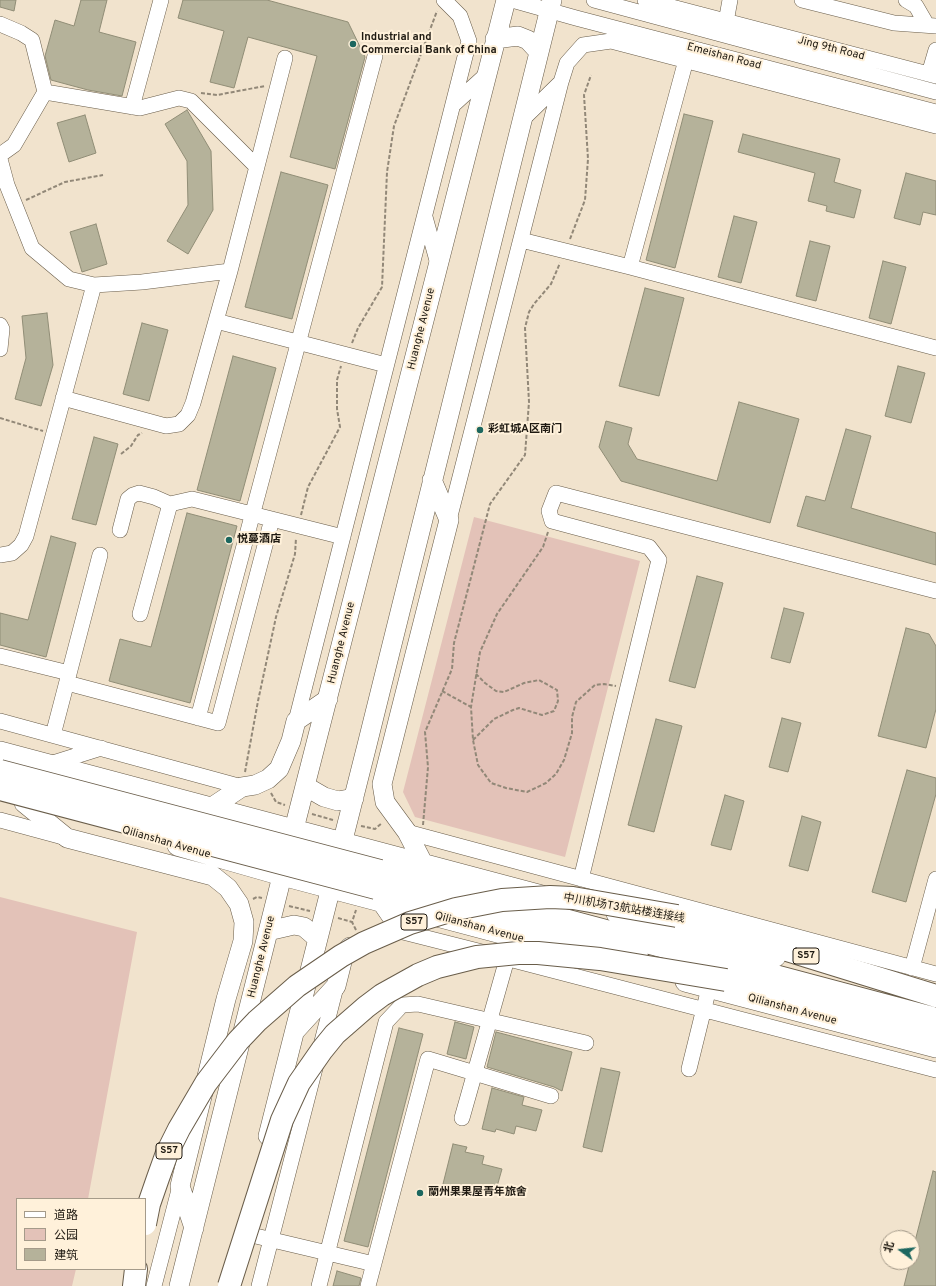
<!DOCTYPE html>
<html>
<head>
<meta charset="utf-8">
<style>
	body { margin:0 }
	#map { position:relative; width:936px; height:1286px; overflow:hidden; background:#f1e3cd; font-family:Overpass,"Noto Sans SC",sans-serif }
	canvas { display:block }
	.legend { position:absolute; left:16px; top:1198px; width:130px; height:72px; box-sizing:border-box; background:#fff1da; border:1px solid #a59b8a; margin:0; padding:5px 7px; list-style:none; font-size:12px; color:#1e1911 }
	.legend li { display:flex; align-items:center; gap:8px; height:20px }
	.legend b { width:20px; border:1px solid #a59b8a }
	.north { position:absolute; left:880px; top:1230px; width:40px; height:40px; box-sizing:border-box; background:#fff1da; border:1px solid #a59b8a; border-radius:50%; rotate:285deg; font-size:11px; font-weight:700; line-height:16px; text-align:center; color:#1e1911 }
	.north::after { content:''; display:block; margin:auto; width:14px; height:18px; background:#1c675f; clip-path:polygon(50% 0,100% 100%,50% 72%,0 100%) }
</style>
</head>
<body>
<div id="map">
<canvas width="936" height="1286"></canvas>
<ul class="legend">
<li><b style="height:5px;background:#fff"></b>道路</li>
<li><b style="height:11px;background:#e3c2b8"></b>公园</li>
<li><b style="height:11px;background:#b5b29a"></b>建筑</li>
</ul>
<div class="north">北</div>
</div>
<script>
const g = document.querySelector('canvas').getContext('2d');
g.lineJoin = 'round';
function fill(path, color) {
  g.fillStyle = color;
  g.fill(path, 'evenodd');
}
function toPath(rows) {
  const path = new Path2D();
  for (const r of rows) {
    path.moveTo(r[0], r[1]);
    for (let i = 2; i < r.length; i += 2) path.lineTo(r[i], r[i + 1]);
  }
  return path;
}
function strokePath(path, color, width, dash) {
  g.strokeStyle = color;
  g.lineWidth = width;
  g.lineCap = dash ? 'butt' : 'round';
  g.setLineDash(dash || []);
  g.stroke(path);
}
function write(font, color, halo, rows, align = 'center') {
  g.font = font + ' Overpass,"Noto Sans SC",sans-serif';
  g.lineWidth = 4;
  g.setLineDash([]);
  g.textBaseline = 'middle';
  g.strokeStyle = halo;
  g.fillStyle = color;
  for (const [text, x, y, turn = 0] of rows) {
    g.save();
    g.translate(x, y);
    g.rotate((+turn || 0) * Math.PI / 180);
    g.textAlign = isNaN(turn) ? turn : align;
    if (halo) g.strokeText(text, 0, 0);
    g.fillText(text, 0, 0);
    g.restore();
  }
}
fill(toPath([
	[474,517,640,561,565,857,415,817,403,792],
	[0,897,137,932,88,1199,17,1199,17,1269,76,1269,72,1286,0,1286]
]), '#e3c2b8');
const building = toPath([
	[0,0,16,0,14,11,0,7,0,0],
	[81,0,107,0,99,32,136,42,122,96,88,90,51,80,45,56,55,20,74,26,81,0],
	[183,0,267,0,348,22,365,57,335,169,290,157,317,56,248,37,234,88,210,82,224,31,178,18,183,0],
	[187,110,211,151,213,210,188,254,167,241,188,205,187,161,165,124,187,110],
	[684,114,713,121,675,268,646,260,684,114],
	[85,115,96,153,69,162,57,123,85,115],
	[743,134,840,159,834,182,861,190,854,218,826,211,827,206,808,201,815,173,738,152,743,134],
	[281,172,328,185,292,319,245,307,281,172],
	[906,173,936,181,936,215,923,212,920,225,894,218,906,173],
	[734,216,757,222,741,283,718,277,734,216],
	[96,224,107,264,82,272,70,232,96,224],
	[810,241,830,246,816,301,796,296,810,241],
	[883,261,906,267,891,324,869,318,883,261],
	[645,288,684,298,659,396,619,386,645,288],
	[47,313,53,365,41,406,15,399,26,358,22,316,47,313],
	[142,323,168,330,149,401,123,394,142,323],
	[233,356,276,368,240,501,197,490,233,356],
	[898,366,925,373,911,423,885,416,898,366],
	[739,402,799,419,770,523,621,481,599,447,606,421,632,428,628,444,637,459,717,481,739,402],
	[846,429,871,436,851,508,936,533,936,565,797,526,806,496,825,501,846,429],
	[94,437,118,444,96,525,72,519,94,437],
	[187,513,237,526,190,703,109,681,120,639,151,647,187,513],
	[51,536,76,543,46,657,0,645,0,613,28,620,51,536],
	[697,576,723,583,695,688,669,681,697,576],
	[784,608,804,613,790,663,771,658,784,608],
	[906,628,929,634,936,646,936,709,926,748,878,736,906,628],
	[782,718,801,723,788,772,769,767,782,718],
	[656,719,682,726,654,832,628,825,656,719],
	[907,770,936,778,936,794,906,902,872,892,907,770],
	[725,795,744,801,731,850,711,845,725,795],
	[802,816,821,822,808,871,789,866,802,816],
	[455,1022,474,1027,466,1059,447,1054,455,1022],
	[399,1028,423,1034,368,1247,344,1241,399,1028],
	[496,1032,572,1052,562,1091,554,1087,487,1067,496,1032],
	[601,1068,620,1072,602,1152,583,1147,601,1068],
	[492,1088,524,1097,522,1105,542,1110,536,1131,516,1126,514,1134,496,1129,495,1132,482,1129,492,1088],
	[453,1144,467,1147,465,1152,484,1156,482,1164,502,1169,496,1190,476,1185,474,1193,456,1188,455,1191,442,1188,453,1144],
	[933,1171,936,1172,936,1286,904,1286,910,1262,912,1262,912,1253,933,1171],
	[337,1271,361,1278,359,1286,333,1286,337,1271]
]);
fill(building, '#b5b29a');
strokePath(building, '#908d76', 1);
const minor = toPath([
	[512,0,576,18,936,112],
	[594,0,936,92],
	[645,0,936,76],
	[802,0,894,23,936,26],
	[906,0,916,6,927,25],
	[726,22,730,0],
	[0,24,21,33,32,40,45,92,14,145,0,155],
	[929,74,936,50],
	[45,92,140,108,179,98,191,101,257,167],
	[453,105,486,75],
	[132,107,161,0],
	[522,120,561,82],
	[0,159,7,185,32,248,69,279,94,285,142,282,230,271],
	[425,217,438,264],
	[521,240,630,267,936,348],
	[630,267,686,60],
	[216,321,386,365],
	[0,325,2,329,0,349],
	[63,398,166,426,179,424,188,415,193,403,230,271,285,58],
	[449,520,561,82,567,63,583,45,611,41,936,126],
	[120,530,128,499,133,495,139,493,154,497,170,504],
	[0,555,12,553,21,545,26,536,94,285],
	[140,614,170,504,192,499,343,537],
	[0,656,69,673],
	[67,683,218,723,272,519],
	[198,718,375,56],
	[0,721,242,787],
	[296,721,469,41,460,16,444,0],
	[53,735,100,555],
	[50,764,101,748],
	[0,820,63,837],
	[407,832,936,974],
	[581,879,659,560,649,547,552,521,549,511,556,493,936,591],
	[379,902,399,931,486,953],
	[509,959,936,1070],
	[912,968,936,879],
	[689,1069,709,988],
	[462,1118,507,959],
	[243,1233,374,1264],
	[154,1286,180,1186],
	[259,1286,336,987],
	[319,1286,386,1022,402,1005,418,1004,586,1043],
	[368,1286,428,1059,551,1096]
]);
const major = toPath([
	[495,39,518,36,528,40,539,52],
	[0,751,542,895],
	[305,786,324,797,338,801,354,798],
	[24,803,67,838,213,876,228,888,239,904,244,922,243,941,226,999,180,1186,194,1228],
	[212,807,242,787,255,785,268,779,279,769,291,741,296,721,328,699],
	[177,846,282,876,558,949],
	[423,863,407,832,385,802,382,784,449,520,432,480],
	[616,914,776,957],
	[268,931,294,925,304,927,318,939],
	[685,982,936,1048],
	[296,1030,336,986,344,954,350,947],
	[268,1136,366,749,552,0],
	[179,1286,282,876,506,0]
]);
const highway = toPath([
	[380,871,936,1019],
	[376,888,637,957],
	[677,916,936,996],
	[707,975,936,1036],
	[134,1286,136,1269]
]);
strokePath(minor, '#695d4a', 16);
strokePath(major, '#695d4a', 20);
strokePath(highway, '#695d4a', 24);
strokePath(toPath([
	[201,93,217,95,265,86],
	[26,200,65,182,103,175],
	[570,239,585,200,588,159,584,95,591,75],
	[352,343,358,328,382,287,387,172,394,126,437,11],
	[0,418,43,431],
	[121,454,131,446,138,435,142,433],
	[301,515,308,487,340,427,337,409,337,380,341,366],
	[548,532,543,547,497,614,480,652,471,707,473,740,478,765,491,783,506,788,527,792,546,783,556,774,564,760,572,733,572,717,576,702,595,685,604,684,616,686],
	[442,691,471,707],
	[473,740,494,719,513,710,519,708,542,715,554,711,558,701,557,690,539,680,524,683,504,692,496,691,485,683,476,674],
	[245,772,258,701,276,617,295,554,296,538],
	[271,793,276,802,285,805],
	[312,814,333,820],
	[423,825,428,767,425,732,452,669,454,643,490,504,525,455,529,402,525,328,529,312,534,304,551,284,560,263],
	[361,826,375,829,382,823],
	[253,899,257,897,262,898],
	[289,906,310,911],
	[338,918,352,922],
	[356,930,352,922,356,910]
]), '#928878', 2, [4, 2]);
strokePath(minor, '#fff', 15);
strokePath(major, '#fff', 19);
strokePath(highway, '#fff', 22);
const highwayBridge = toPath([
	[0,771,380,871],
	[0,789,376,888],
	[145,1224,149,1204,158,1178,167,1153,179,1129,206,1083,238,1041,257,1021,297,986,341,956,364,943,410,923,456,909,502,900,550,897,573,898,677,916],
	[229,1286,282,1120,299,1083,322,1050,335,1034,366,1007,382,995,418,975,437,967,477,957,518,953,538,953,600,959,726,980]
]);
strokePath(highwayBridge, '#695d4a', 24, []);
strokePath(highwayBridge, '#fff', 22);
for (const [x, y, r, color] of [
	[353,44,4,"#1c675f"],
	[480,430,4,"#1c675f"],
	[229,540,4,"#1c675f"],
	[420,1193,4,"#1c675f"]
]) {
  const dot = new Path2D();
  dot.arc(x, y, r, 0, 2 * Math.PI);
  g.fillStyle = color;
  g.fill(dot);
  strokePath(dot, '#fff1da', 1.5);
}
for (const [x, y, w] of [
	[414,922,26],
	[806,956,26],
	[169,1151,26]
]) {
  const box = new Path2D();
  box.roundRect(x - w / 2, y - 8, w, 16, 3);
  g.fillStyle = '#fff1da';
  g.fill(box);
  strokePath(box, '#1e1911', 1);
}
write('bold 10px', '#1e1911', null, [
	["S57",414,922],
	["S57",806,956],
	["S57",169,1151]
]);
write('bold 11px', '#1e1911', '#fff1da', [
	["Industrial and",361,38],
	["Commercial Bank of China",361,51],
	["彩虹城A区南门",488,430],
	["悦蔓酒店",237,540],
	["蘭州果果屋青年旅舍",428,1193]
], 'left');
write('11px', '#1e1911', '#fff1da', [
	["Jing 9th Road",831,49,14],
	["Emeishan Road",724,57,15],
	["Huanghe Avenue",422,329,-76],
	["Huanghe Avenue",342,643,-76],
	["Qilianshan Avenue",166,843,16],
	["中川机场T3航站楼连接线",624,909,10],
	["Qilianshan Avenue",479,928,15],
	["Huanghe Avenue",262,957,-76],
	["Qilianshan Avenue",792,1010,15]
]);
</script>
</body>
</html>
